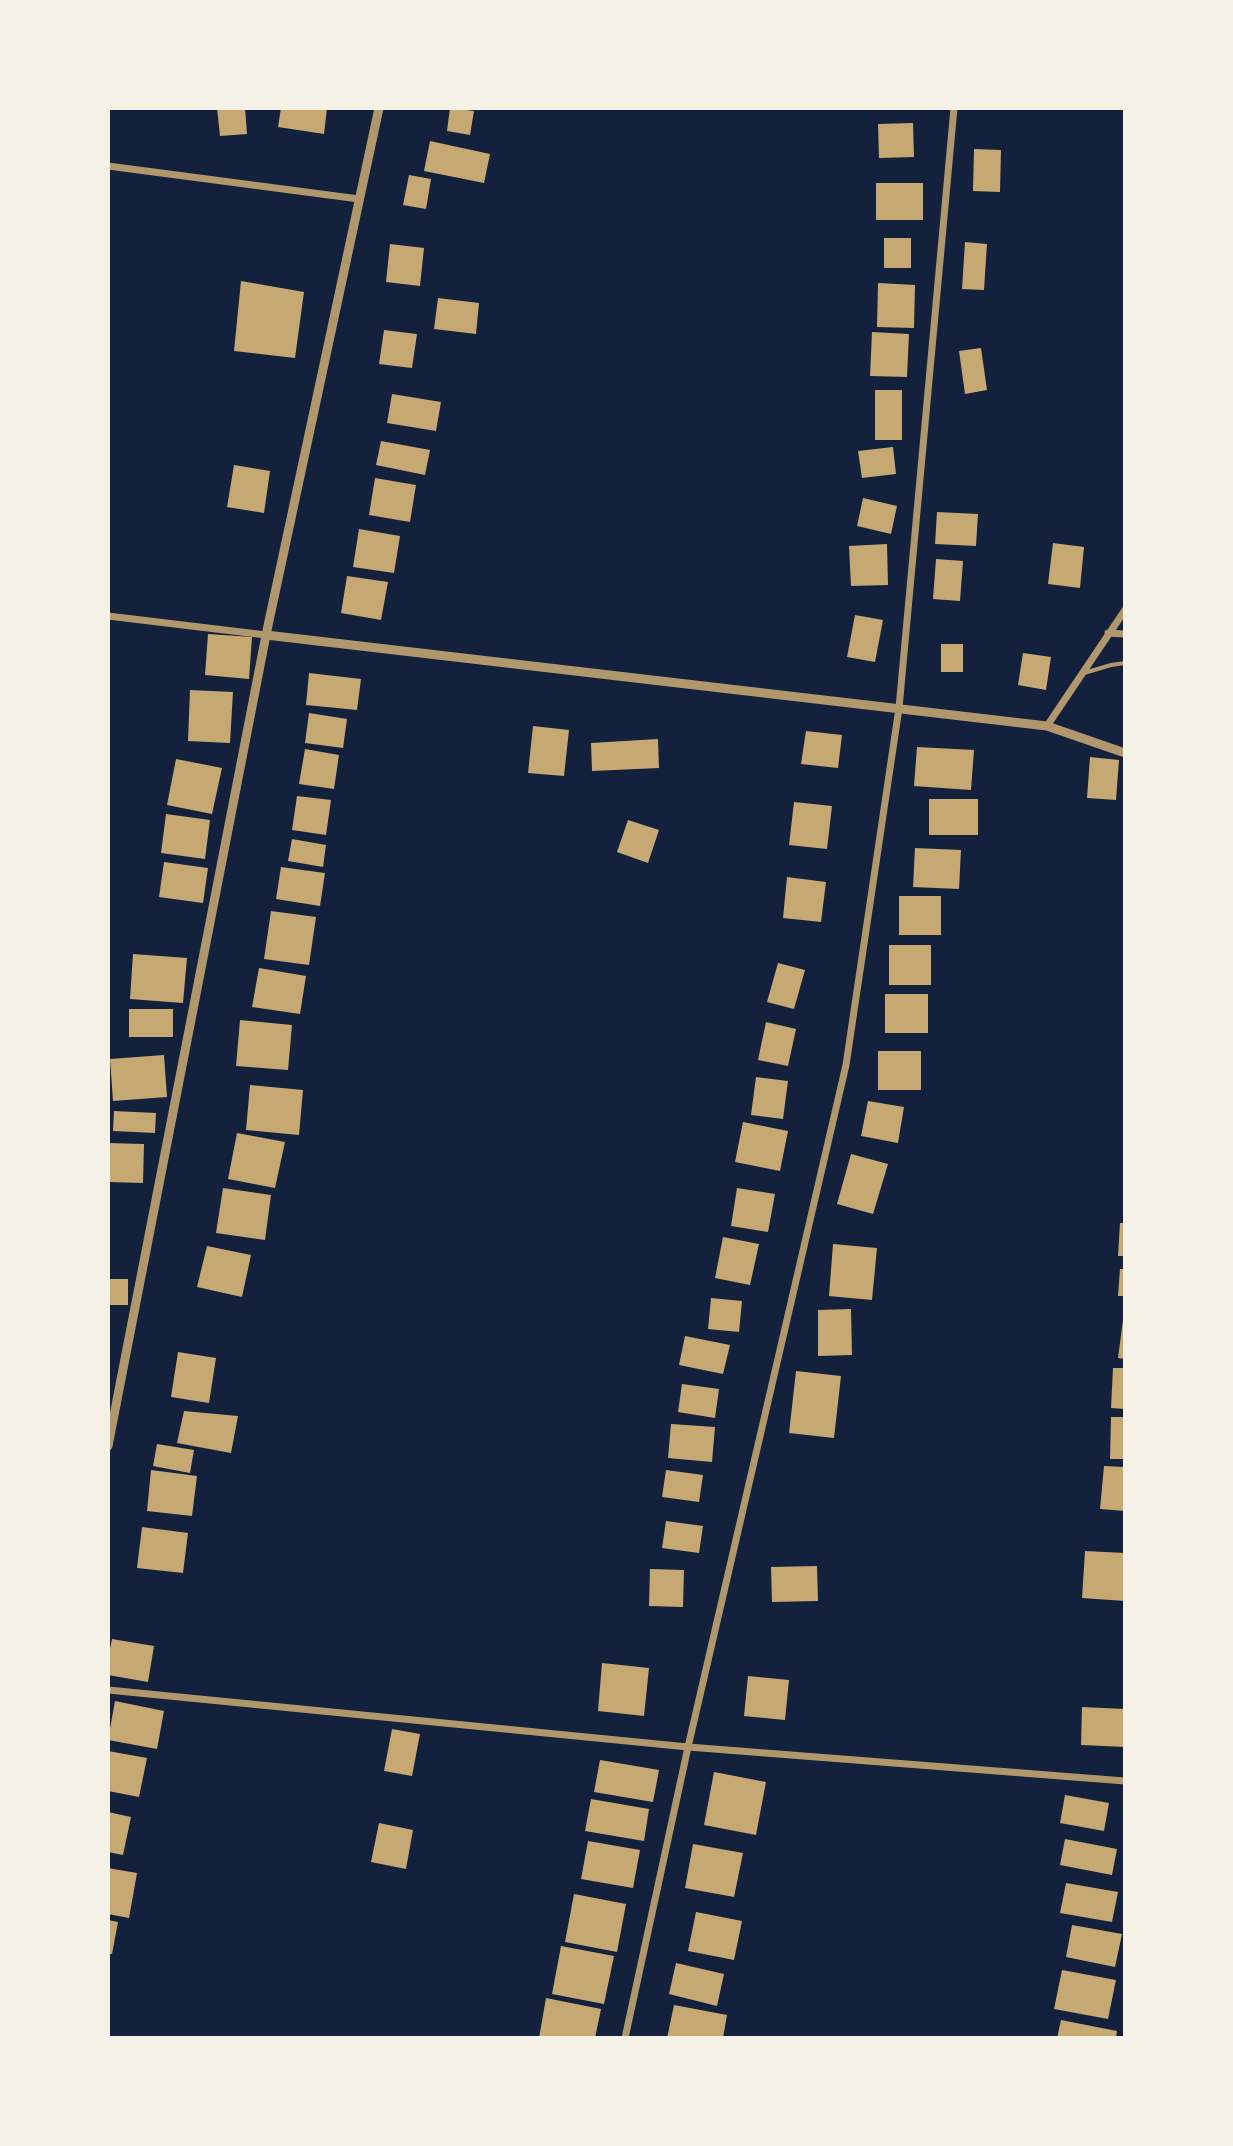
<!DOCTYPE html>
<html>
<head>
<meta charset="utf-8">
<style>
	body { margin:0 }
	#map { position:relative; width:1233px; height:2146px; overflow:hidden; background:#14213d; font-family:"PT Sans Narrow",sans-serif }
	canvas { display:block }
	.frame { position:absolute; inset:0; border:110px solid #f6f1e7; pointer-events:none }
</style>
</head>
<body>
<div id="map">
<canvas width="1233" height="2146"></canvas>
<div class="frame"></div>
</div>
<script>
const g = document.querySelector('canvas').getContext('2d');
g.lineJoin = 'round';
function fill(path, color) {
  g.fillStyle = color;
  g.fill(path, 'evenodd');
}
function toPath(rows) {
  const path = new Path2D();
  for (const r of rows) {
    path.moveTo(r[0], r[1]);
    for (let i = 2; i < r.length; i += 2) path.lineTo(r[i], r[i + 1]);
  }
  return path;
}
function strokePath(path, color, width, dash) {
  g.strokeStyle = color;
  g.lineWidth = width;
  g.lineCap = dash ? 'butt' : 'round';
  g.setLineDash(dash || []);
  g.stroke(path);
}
fill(toPath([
	[217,108,245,108,247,134,220,136],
	[281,108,327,108,324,134,278,127],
	[450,108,474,111,470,135,447,131],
	[913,123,914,157,879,158,878,124],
	[430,141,490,154,484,183,424,171],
	[974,149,1001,150,1000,192,973,191],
	[409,175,431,179,426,209,403,205],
	[876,183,923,183,923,220,876,220],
	[884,238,911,238,911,268,884,268],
	[965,242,987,244,984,290,962,289],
	[390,244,424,248,420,286,386,282],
	[241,281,304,292,295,358,234,351],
	[878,283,915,285,914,328,877,327],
	[438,298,479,303,476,334,434,329],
	[384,330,417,334,412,368,379,364],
	[872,332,909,334,907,377,870,376],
	[981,348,987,390,965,394,959,351],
	[875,390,902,390,902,440,875,440],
	[392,394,441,402,436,431,387,423],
	[381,441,430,450,425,475,376,465],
	[893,447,896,474,862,478,858,451],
	[234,465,270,471,264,513,227,507],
	[375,478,416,485,410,522,369,515],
	[863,498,897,506,891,534,857,526],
	[937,512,978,514,976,546,935,544],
	[359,529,400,536,394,573,353,567],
	[1053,543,1084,547,1080,588,1048,584],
	[887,544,888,585,851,586,849,546],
	[936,559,963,561,960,601,933,599],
	[347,576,388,582,381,620,341,613],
	[855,615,883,620,875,662,847,657],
	[208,634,252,637,249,679,205,675],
	[941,644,963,644,963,672,941,672],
	[1023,653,1051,657,1046,690,1018,685],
	[309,673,361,679,357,710,306,705],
	[190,690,233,692,230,743,188,741],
	[309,713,347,719,343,748,305,743],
	[533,726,569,730,564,776,528,773],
	[806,731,842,735,838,768,801,764],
	[658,739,659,768,592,771,591,743],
	[917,747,974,750,971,790,914,786],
	[305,749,339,755,334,789,299,784],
	[1090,757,1119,760,1116,800,1087,798],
	[176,759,222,768,212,814,167,805],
	[297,796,331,800,326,835,292,830],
	[929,799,978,799,978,835,929,835],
	[794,802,832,806,827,849,789,845],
	[166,814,210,820,205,859,161,853],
	[628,820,659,830,648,863,617,852],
	[292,839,326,845,323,867,288,861],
	[915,848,961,850,959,889,913,887],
	[164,862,208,868,203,903,159,897],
	[281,867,325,873,320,906,276,899],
	[787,877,826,882,821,922,783,918],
	[899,896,941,896,941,935,899,935],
	[271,911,316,917,309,965,264,959],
	[889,945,931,945,931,985,889,985],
	[133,954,187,958,183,1003,130,999],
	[778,963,805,970,794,1009,767,1002],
	[259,968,306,976,300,1014,252,1007],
	[885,994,928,994,928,1033,885,1033],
	[129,1009,173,1009,173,1037,129,1037],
	[240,1020,292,1025,288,1070,236,1066],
	[766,1022,796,1029,788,1066,758,1060],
	[878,1051,921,1051,921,1090,878,1090],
	[164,1055,167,1097,113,1101,110,1059],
	[756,1077,788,1081,783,1119,751,1115],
	[250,1085,303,1090,299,1135,246,1130],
	[868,1101,904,1107,898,1143,861,1136],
	[114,1111,156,1113,155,1133,113,1131],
	[743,1122,788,1131,780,1171,735,1162],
	[237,1133,285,1142,275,1188,228,1179],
	[108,1143,144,1144,143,1183,108,1182],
	[851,1154,888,1164,873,1214,837,1204],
	[223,1188,271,1195,265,1240,216,1233],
	[737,1188,775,1194,768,1232,731,1226],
	[1120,1223,1125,1223,1125,1256,1118,1256],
	[723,1237,759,1244,750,1285,715,1278],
	[833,1244,877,1248,872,1300,829,1296],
	[207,1246,251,1255,242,1297,197,1287],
	[1120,1269,1125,1269,1125,1296,1118,1296],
	[108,1279,128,1279,128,1305,108,1305],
	[711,1298,742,1301,739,1332,708,1329],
	[851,1309,852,1355,818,1356,818,1310],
	[1123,1320,1125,1320,1125,1359,1118,1358],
	[685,1336,730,1345,723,1374,679,1365],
	[178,1352,216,1358,209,1403,171,1397],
	[1113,1368,1125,1368,1125,1409,1111,1408],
	[796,1371,841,1376,834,1438,789,1433],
	[682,1384,719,1389,715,1418,678,1412],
	[184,1411,238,1416,231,1453,177,1443],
	[1111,1417,1125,1417,1125,1459,1110,1459],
	[671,1424,715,1427,712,1462,668,1458],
	[157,1444,194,1450,190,1473,153,1466],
	[1104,1466,1125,1467,1125,1511,1100,1509],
	[151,1470,197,1476,192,1516,147,1511],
	[666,1470,703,1475,699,1502,662,1497],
	[666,1521,703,1526,699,1553,662,1548],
	[142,1527,188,1533,183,1573,137,1568],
	[1085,1551,1125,1553,1125,1601,1082,1598],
	[817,1566,818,1601,772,1602,771,1567],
	[650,1569,684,1570,683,1607,649,1606],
	[112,1639,154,1646,148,1682,108,1675,108,1659],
	[602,1663,649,1668,644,1716,598,1711],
	[748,1676,789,1680,785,1720,744,1716],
	[115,1701,164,1711,157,1749,108,1740],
	[1082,1707,1125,1709,1125,1747,1081,1745],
	[392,1729,420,1734,412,1776,384,1771],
	[108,1751,147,1758,139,1797,108,1791],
	[600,1760,659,1770,653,1802,594,1792],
	[714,1772,766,1782,756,1835,704,1825],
	[1065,1795,1109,1803,1104,1831,1060,1823],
	[591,1799,649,1809,644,1841,585,1831],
	[108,1812,131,1817,123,1855,108,1852],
	[379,1823,413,1830,406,1869,371,1862],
	[1065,1839,1117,1849,1112,1875,1060,1865],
	[588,1841,640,1850,633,1888,581,1879],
	[693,1844,743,1853,734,1897,685,1888],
	[108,1868,137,1873,129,1918,108,1914],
	[1066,1883,1118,1892,1112,1922,1060,1913],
	[574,1894,626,1904,617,1952,565,1942],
	[696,1912,742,1921,734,1960,688,1951],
	[108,1920,118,1922,112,1954,108,1954],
	[1072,1925,1122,1934,1115,1967,1066,1957],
	[561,1946,614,1956,604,2004,552,1994],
	[676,1963,724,1974,717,2006,669,1994],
	[1062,1970,1116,1980,1108,2019,1054,2009],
	[546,1998,601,2009,595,2038,539,2038],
	[674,2005,727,2015,723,2038,667,2038],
	[1061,2020,1117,2031,1116,2038,1057,2038]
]), '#c6a872');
strokePath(toPath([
	[1084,673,1111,665,1125,663]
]), '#b1986c', 4);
strokePath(toPath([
	[108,166,359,199],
	[108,616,266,635],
	[1108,633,1125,634],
	[1047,726,1125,610],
	[108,1690,688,1747,1125,1781],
	[625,2038,688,1747,846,1065,899,708,954,108]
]), '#b1986c', 7);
strokePath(toPath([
	[266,635,1047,726,1125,753],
	[108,1446,266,635,379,108]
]), '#b1986c', 9);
</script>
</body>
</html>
